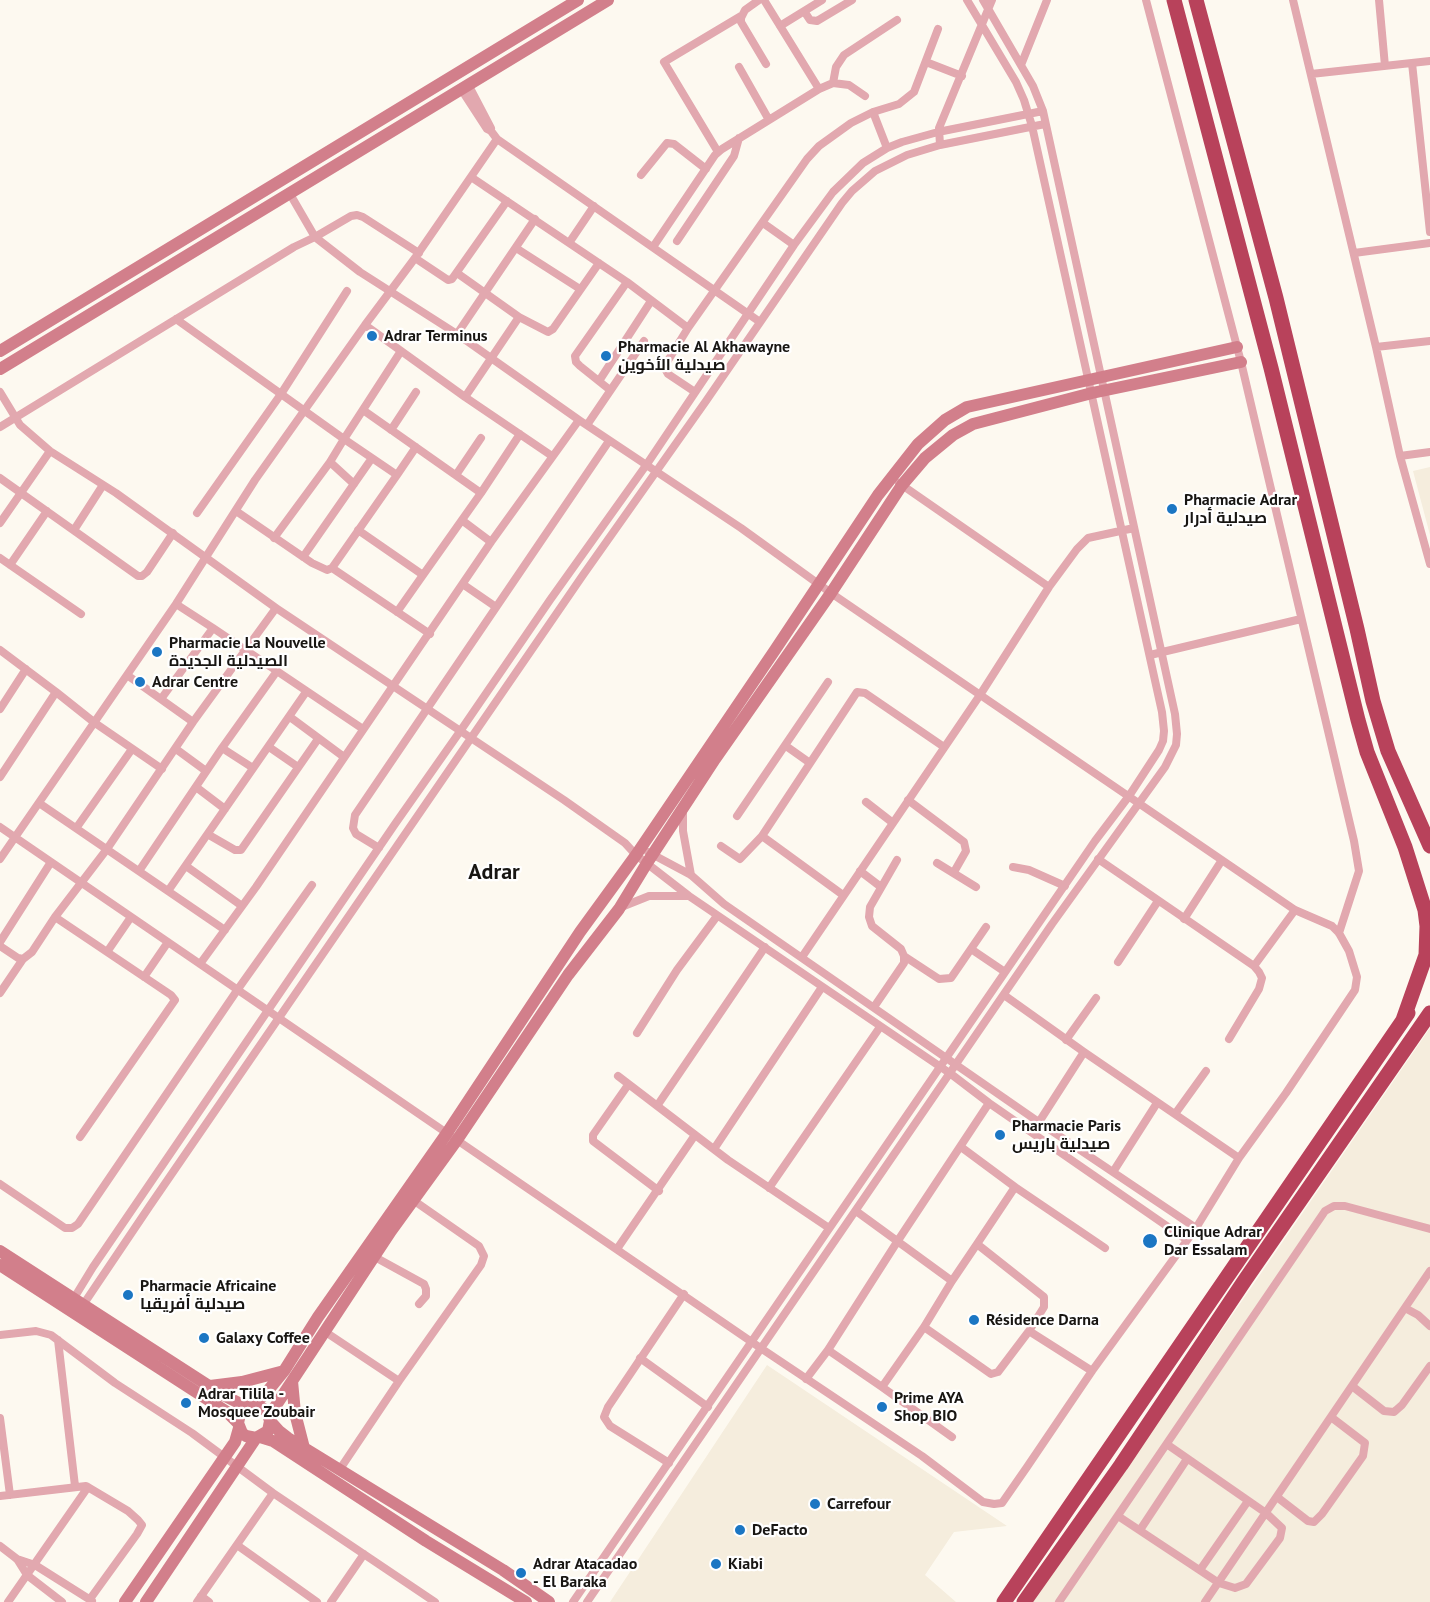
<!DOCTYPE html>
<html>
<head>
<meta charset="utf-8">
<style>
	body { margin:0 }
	canvas { display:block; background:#fdf9f0 }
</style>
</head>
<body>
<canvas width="1430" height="1602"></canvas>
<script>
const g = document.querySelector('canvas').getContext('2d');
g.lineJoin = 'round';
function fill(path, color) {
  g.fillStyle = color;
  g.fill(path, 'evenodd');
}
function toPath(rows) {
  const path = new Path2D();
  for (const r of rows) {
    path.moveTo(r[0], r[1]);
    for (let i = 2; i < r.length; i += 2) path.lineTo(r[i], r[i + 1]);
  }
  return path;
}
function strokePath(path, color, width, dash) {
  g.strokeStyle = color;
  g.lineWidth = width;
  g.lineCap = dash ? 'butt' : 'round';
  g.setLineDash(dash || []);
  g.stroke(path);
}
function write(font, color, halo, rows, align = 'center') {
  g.font = font + ' "PT Sans",Cairo,sans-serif';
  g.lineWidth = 4.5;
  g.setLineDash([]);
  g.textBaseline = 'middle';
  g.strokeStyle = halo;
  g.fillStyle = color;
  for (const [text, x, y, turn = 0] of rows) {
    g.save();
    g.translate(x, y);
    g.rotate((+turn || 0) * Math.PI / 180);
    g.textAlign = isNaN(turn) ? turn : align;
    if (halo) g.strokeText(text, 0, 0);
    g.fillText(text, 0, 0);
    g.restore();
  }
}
fill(toPath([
	[1430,467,1430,535,1413,471],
	[1430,1028,1430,1602,1020,1602,1195,1369],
	[767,1365,1007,1526,954,1532,925,1575,956,1602,610,1602]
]), '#f5eddd');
strokePath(toPath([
	[759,0,745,10,741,18,741,22,766,64],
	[764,0,819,89],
	[1146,0,1241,362,1354,841,1359,871,1339,933],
	[1293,0,1376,347,1400,456,1430,564],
	[1379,0,1385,66],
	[804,11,810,20,817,21,852,0],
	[780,26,822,0],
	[926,62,962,76],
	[1412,63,1430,232],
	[1021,65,1047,0],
	[739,67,769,120],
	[1311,74,1430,61],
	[833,83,836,67,844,55,897,20],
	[468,84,491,128],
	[461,89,487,129,491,131,497,139,760,322],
	[873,112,887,148],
	[940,145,939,128,992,0],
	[718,152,664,62,741,16],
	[641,175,667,143,674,144,706,169],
	[471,177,627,282,688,328],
	[763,223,794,245],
	[677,241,734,156,739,138],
	[569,243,594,206],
	[653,247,715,155,722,149,819,89,833,83,849,85,865,96],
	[516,248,580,289],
	[1354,253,1430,243],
	[415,258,448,280,452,279,507,201],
	[457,273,519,317,548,332,553,329,599,263],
	[176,319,344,439,401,351],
	[365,325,465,397,519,317],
	[457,334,535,219],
	[1376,347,1430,341],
	[599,381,651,301],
	[610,390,580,366,576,362,575,356,627,282],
	[0,392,20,425,50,451,116,493,276,608,564,800,625,843,636,855,689,896,951,1074,989,1103,1187,1240],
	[695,392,668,374,664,367,688,328,807,159,819,146,851,123,873,112,899,104,914,92,938,29],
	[465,397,552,456],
	[363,410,481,493,520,434],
	[587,425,644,341],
	[0,427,294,247,315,237,351,216,357,215,363,217,419,253],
	[391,430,416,392],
	[1400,456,1430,452],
	[397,475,416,447],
	[456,475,481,438],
	[0,478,138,576,142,576,147,572,173,533],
	[899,483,1049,587],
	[236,511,312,563,327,570,332,568,397,475,344,439,330,462,354,484],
	[197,513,281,394,347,291],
	[463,521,491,542],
	[0,523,50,451],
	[74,530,103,485],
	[358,530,423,575,481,493],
	[274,538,330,462],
	[303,557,372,458],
	[0,558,81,614],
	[10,565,47,511],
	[332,568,430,634],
	[464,585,496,607],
	[397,612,423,575],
	[213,628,363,729],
	[0,650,56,692],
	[1150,655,1301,619],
	[127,675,193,722],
	[161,699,213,628,176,604],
	[0,709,26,669],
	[290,717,344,757],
	[786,746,810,763],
	[269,747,298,767],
	[222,748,253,768],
	[176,749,206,771],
	[0,777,56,692,95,723,162,769],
	[196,787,225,809],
	[908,800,964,842,966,851,954,872],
	[866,802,893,823],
	[39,803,225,930],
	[683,810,683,831,691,875],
	[737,816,828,682],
	[0,827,762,1349,922,1456,983,1502,994,1504,1002,1503,1027,1467,1092,1371,1196,1228,1239,1158,1286,1093,1355,990,1357,977,1349,951,1339,933,1332,926,1295,910,831,593,741,528,579,420,457,334,360,272,315,237,290,194],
	[77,827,132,749],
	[209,835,235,850,241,850,318,739],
	[762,836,843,895],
	[721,846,740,859,762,836,857,692,865,693,944,747],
	[379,848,356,834,353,828,355,815,609,441],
	[648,852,691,875,724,904,1043,1125,1196,1228],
	[0,859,176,604,255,480,365,325,415,258,497,139],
	[1098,859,1254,966,1259,972,1262,978,1259,989,1229,1039],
	[937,863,976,887],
	[186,866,242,906],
	[1013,867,1029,870,1065,886],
	[139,871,222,748,277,671],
	[860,871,881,887],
	[168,891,306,692],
	[619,908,649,896,688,896],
	[55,917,171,995,175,1000,80,1137],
	[1184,919,1222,860],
	[0,942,51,862],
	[0,946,18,958,23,959,32,952,55,917,107,849,193,722,276,608],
	[971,949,1005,972],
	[107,952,131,917],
	[904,956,939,979,951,978,986,927],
	[802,957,980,695,1049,587,1077,549,1088,538,1134,528],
	[1118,962,1158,901],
	[200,964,256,887,491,542,579,420],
	[1254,966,1295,910],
	[144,977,168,942],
	[0,993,23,959],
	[1004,995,1084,1052,1239,1158],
	[874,1007,904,963,904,956,901,949,872,926,869,917,870,907,897,860],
	[637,1033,677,970,717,916],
	[1066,1040,1096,998],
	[618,1076,728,1160,829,1228],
	[628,1085,593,1135,593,1141,659,1191],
	[657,1106,765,947],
	[1175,1114,1206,1071],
	[1039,1122,1084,1052],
	[961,1147,1015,1187,977,1244],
	[714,1149,822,987],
	[1113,1172,1157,1103],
	[0,1184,65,1228,72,1228,78,1224,238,989,312,885],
	[1015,1187,1105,1248],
	[769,1188,880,1027],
	[856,1211,952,1281,977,1244,1044,1297,1044,1307,1029,1331,1092,1371],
	[617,1249,695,1135],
	[373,1256,424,1284,426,1289,426,1296,419,1304],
	[952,1281,924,1327,991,1374,998,1372,1029,1331],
	[71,1303,93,1267,395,824,461,730,550,600,647,464,794,245,833,192,863,163,887,148,902,142,938,132,1043,111],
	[81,1308,149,1207,583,575,706,401,842,203,852,191,875,171,907,155,940,145,1045,124],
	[1405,1308,1418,1315,1430,1326],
	[324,1331,399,1381],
	[0,1335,36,1331,51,1335,115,1383,192,1433,273,1493,435,1602],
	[58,1340,75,1486],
	[828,1350,882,1387,924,1327],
	[640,1358,708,1407],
	[806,1379,828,1350,897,1242,989,1103],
	[1352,1386,1384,1411,1394,1412,1402,1405,1430,1366],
	[882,1387,952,1437],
	[0,1418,10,1495],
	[669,1463,610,1426,604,1417,608,1407,684,1294],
	[340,1469,399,1381,481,1265,484,1256,479,1246,413,1200],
	[0,1496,86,1486,128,1511,138,1520,142,1525,137,1534,90,1599],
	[1277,1497,1308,1521,1314,1522,1322,1514,1363,1456,1365,1443,1331,1417],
	[1118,1516,1219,1583,1235,1588,1246,1584,1280,1538,1282,1528,1266,1513,1168,1445],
	[1140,1530,1187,1459],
	[237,1545,317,1602],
	[0,1546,17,1559,27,1575,62,1602],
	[17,1559,35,1565,92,1601],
	[1200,1570,1248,1501],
	[201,1596,209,1602],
	[8,1602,88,1487],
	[197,1602,273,1493],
	[331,1602,364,1554],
	[573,1602,1095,841,1129,796,1159,750,1163,741,1164,731,1162,712,1032,126,1024,100,1016,82,967,0],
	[587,1602,1052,924,1165,767,1176,745,1177,734,1175,714,1043,111,1033,86,983,0],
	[1059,1602,1325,1211,1334,1206,1345,1206,1430,1229],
	[1205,1602,1430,1271]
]), '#e2a8af', 8);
strokePath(toPath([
	[0,351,578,0],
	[0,369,608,0],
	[0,1251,223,1395,247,1407],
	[0,1265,227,1412,238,1423],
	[292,1381,295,1413,304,1448],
	[210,1386,242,1382,284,1371],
	[252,1406,266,1393,284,1371,318,1317,447,1133,580,932,636,855,775,650,878,495,918,444,945,420,967,407,1237,347],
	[269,1416,391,1231,457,1140,568,975,619,909,647,863,715,759,831,593,902,485,925,458,953,435,973,424,1092,393,1241,362],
	[270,1421,268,1431,256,1438,246,1436,242,1433,238,1423,240,1414,247,1407,252,1406,262,1408,267,1411,270,1421,279,1431,288,1438,503,1570,549,1602],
	[260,1437,273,1441,426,1541,526,1602],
	[125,1602,235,1442,239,1428],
	[146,1602,256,1438]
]), '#d27f8b', 12);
strokePath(toPath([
	[1174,0,1271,368,1358,720,1367,752,1405,847,1425,910,1427,926,1426,955,1403,1020],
	[1196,0,1276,298,1357,629,1373,701,1388,751,1430,846],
	[1004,1602,1408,1013],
	[1024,1602,1121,1465,1245,1280,1430,1013]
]), '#b8425b', 15);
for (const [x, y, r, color] of [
	[372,336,6,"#1b76c3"],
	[606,356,6,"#1b76c3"],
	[1172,509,6,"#1b76c3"],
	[157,652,6,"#1b76c3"],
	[140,682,6,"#1b76c3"],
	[1000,1135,6,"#1b76c3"],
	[1150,1241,8,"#1b76c3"],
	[128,1295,6,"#1b76c3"],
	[974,1320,6,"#1b76c3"],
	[204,1338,6,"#1b76c3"],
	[186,1403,6,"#1b76c3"],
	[882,1407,6,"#1b76c3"],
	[815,1504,6,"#1b76c3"],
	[740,1530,6,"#1b76c3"],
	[716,1564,6,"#1b76c3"],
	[521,1573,6,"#1b76c3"]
]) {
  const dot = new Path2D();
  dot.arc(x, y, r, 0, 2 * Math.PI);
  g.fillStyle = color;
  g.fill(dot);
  strokePath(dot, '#fff', 2);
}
write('bold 16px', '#181613', '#fff', [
	["Adrar Terminus",384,336],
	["Pharmacie Al Akhawayne",618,347],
	["صيدلية الأخوين",618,365],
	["Pharmacie Adrar",1184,500],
	["صيدلية أدرار",1184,518],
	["Pharmacie La Nouvelle",169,643],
	["الصيدلية الجديدة",169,661],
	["Adrar Centre",152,682],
	["Pharmacie Paris",1012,1126],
	["صيدلية باريس",1012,1144],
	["Clinique Adrar",1164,1232],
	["Dar Essalam",1164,1250],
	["Pharmacie Africaine",140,1286],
	["صيدلية أفريقيا",140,1304],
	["Résidence Darna",986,1320],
	["Galaxy Coffee",216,1338],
	["Adrar Tilila -",198,1394],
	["Mosquee Zoubair",198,1412],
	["Prime AYA",894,1398],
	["Shop BIO",894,1416],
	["Carrefour",827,1504],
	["DeFacto",752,1530],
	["Adrar Atacadao",533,1564],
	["- El Baraka",533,1582],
	["Kiabi",728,1564]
], 'left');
write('bold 22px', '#181613', '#fff', [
	["Adrar",494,873]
]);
</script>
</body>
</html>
